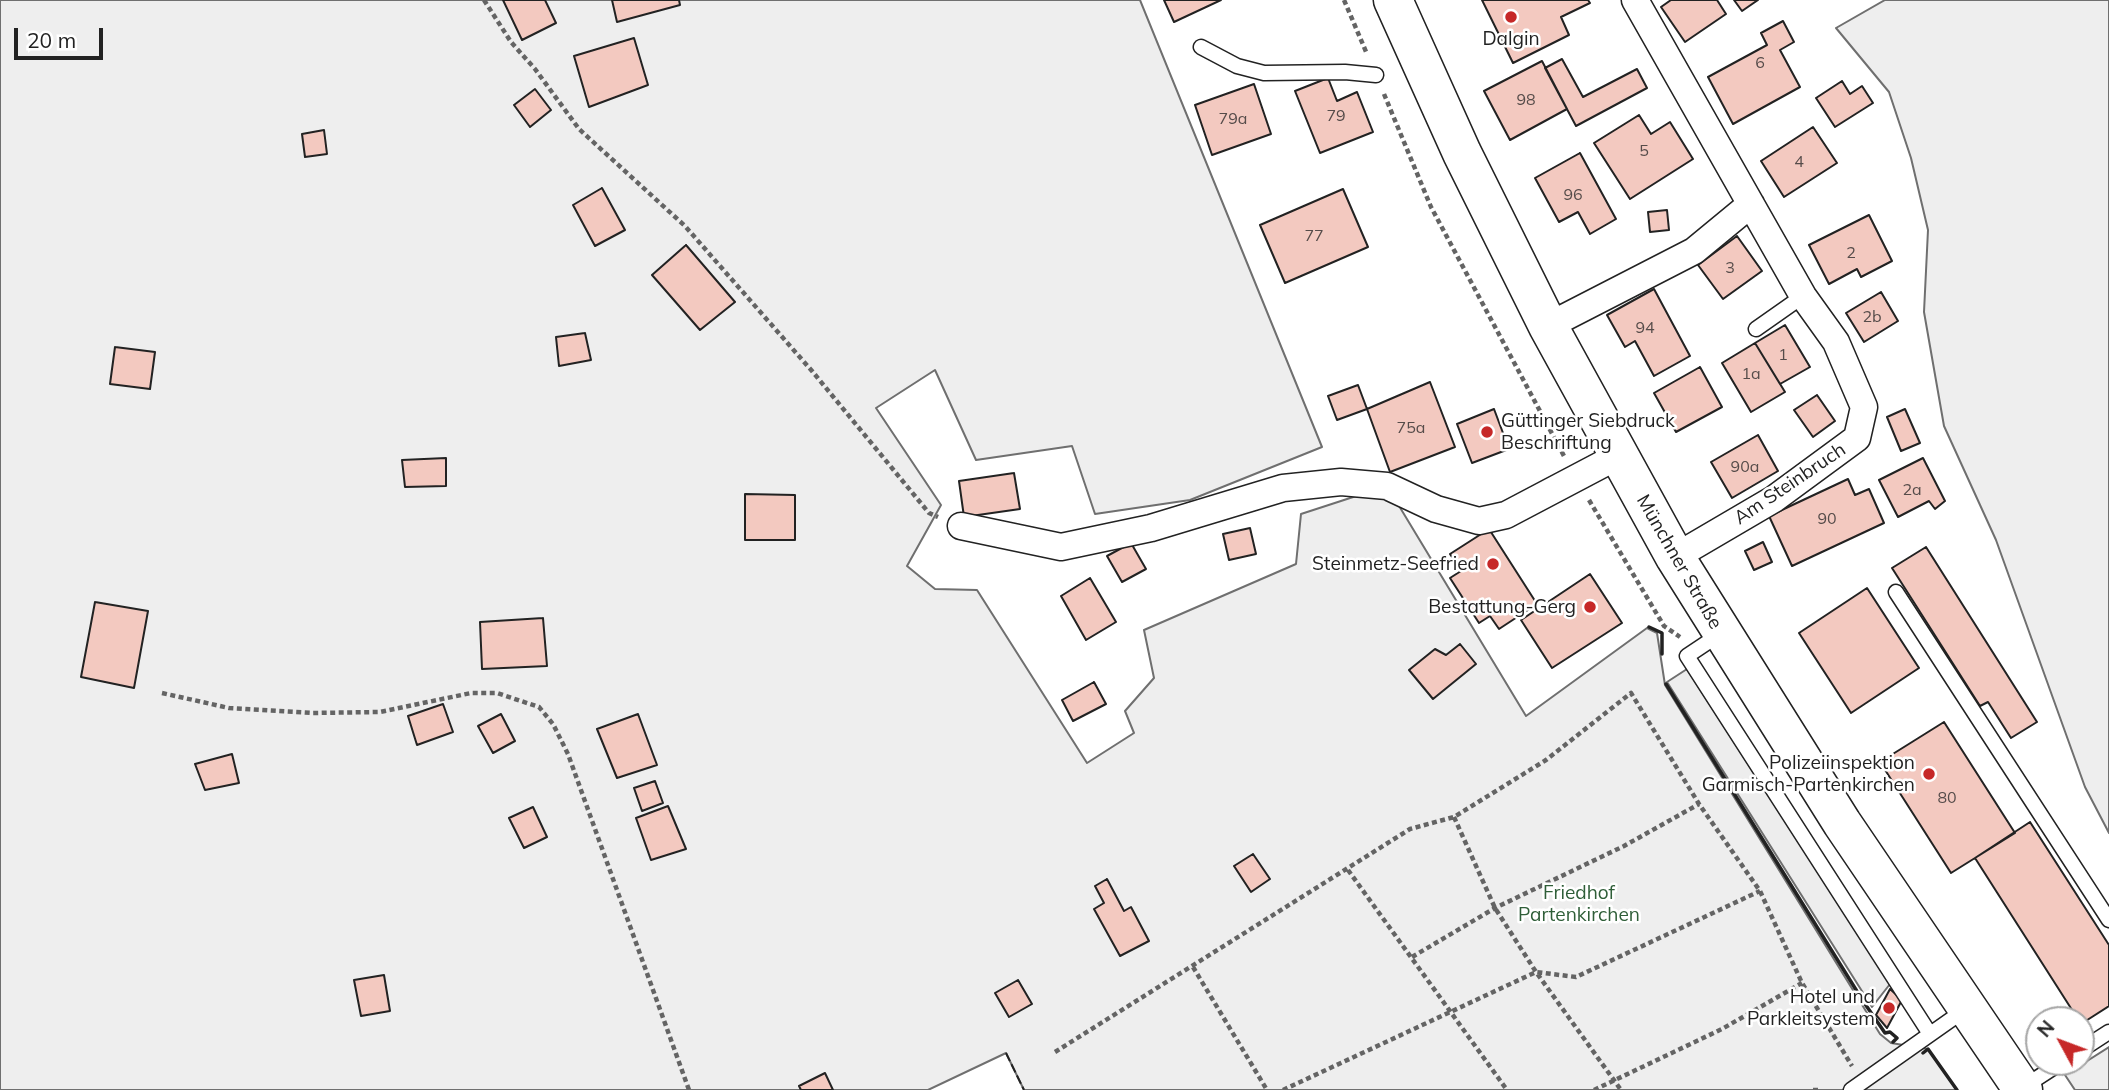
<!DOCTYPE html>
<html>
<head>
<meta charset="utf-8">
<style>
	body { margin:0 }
	#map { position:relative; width:2109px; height:1090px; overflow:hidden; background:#fff; font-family:Mulish,sans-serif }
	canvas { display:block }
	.north { position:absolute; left:2025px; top:1006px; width:70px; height:70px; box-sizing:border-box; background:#fff; border:2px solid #a7a7a7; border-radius:50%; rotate:311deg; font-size:19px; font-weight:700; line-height:28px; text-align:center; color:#222 }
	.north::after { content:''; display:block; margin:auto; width:24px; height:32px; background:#c62828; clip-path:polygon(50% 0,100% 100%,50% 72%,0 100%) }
	.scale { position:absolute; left:14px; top:28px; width:89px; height:32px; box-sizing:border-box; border:4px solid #222; border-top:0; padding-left:9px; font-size:21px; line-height:24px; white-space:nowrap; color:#222; -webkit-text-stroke:5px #fff; paint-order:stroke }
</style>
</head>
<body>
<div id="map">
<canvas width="2109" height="1090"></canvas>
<div class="north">N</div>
<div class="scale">20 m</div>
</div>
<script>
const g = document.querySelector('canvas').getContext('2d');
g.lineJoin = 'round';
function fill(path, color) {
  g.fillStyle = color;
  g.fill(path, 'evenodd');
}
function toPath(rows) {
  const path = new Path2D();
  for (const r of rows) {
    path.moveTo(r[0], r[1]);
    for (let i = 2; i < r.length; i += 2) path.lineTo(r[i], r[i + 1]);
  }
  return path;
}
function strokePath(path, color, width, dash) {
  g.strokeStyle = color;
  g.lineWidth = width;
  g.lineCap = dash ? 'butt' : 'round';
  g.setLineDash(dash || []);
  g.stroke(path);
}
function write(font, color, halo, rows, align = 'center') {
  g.font = font + ' Mulish,sans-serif';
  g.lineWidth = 5;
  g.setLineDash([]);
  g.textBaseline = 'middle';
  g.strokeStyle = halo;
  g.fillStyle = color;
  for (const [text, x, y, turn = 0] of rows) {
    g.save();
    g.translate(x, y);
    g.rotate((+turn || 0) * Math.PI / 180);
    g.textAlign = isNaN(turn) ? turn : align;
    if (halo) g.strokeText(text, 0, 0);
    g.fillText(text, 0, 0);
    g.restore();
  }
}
const green = toPath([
	[0,0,1140,0,1322,447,1190,500,1095,514,1072,446,976,460,935,370,876,408,941,505,907,566,935,589,977,590,1087,763,1134,733,1125,711,1154,678,1144,630,1296,564,1301,514,1387,486,1526,716,1647,628,1657,633,1665,685,1880,1034,1891,1043,1928,1049,1957,1090,1024,1090,1006,1053,928,1090,0,1090,0,0],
	[1885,0,2109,0,2109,833,2085,787,1996,540,1944,426,1924,312,1928,230,1911,158,1889,92,1836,28,1885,0],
	[2109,1047,2109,1090,2075,1090,2065,1075,2109,1047]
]);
fill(green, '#eee');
strokePath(green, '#6f6f6f', 2);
const parking = toPath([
	[1687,669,1890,984,1872,1007,1667,682,1687,669]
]);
fill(parking, '#ededed');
strokePath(parking, '#6f6f6f', 2);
const building = toPath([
	[503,0,545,0,556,23,522,40,503,0],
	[612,0,679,0,680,5,617,22,612,0],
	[1164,0,1221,0,1174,22,1164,0],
	[1482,0,1588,0,1590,3,1561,17,1569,35,1513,63,1482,0],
	[1671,0,1717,0,1726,14,1685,42,1661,7,1671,0],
	[1734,0,1758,0,1742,11,1734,0],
	[1783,21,1794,42,1780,50,1800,87,1733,124,1708,77,1767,45,1761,33,1783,21],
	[634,38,648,85,589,107,574,56,634,38],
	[1562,59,1583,97,1637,69,1647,88,1576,126,1545,68,1562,59],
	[1542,61,1567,109,1510,140,1484,91,1542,61],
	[1328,78,1337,101,1357,92,1373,132,1320,153,1295,91,1328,78],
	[1842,81,1850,94,1862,86,1873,103,1835,127,1816,98,1842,81],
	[1254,84,1271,134,1212,155,1195,105,1254,84],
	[535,89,551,110,530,127,514,105,535,89],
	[1639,115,1651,134,1670,122,1693,159,1630,199,1594,143,1639,115],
	[1813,127,1837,163,1784,197,1761,161,1813,127],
	[324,130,327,154,305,157,302,134,324,130],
	[1580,153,1616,219,1590,234,1578,212,1559,222,1535,178,1580,153],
	[602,188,625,230,595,246,573,205,602,188],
	[1343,189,1368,247,1285,283,1260,225,1343,189],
	[1667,210,1669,230,1650,232,1648,212,1667,210],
	[1869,215,1892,261,1861,277,1857,269,1829,284,1809,245,1869,215],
	[1737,236,1762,271,1723,299,1698,265,1737,236],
	[686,245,735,302,700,330,652,275,686,245],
	[1654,289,1690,356,1654,376,1635,341,1625,347,1607,315,1654,289],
	[1881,292,1898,321,1864,342,1846,313,1881,292],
	[1785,325,1810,367,1780,384,1755,343,1785,325],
	[585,333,591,360,559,366,556,337,585,333],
	[1755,343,1785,392,1751,412,1722,363,1755,343],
	[115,347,155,352,150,389,110,384,115,347],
	[1700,367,1722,407,1676,432,1654,393,1700,367],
	[1430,382,1455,447,1390,472,1367,409,1430,382],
	[1358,385,1367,409,1337,420,1328,396,1358,385],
	[1817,395,1835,421,1813,437,1794,410,1817,395],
	[1494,409,1509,449,1472,463,1457,424,1494,409],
	[1905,409,1920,443,1901,451,1887,417,1905,409],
	[1758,435,1778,471,1732,498,1711,462,1758,435],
	[446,458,446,486,405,487,402,460,446,458],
	[1923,458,1945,501,1935,509,1929,501,1898,517,1879,480,1923,458],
	[1014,473,1020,509,964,517,959,481,1014,473],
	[1848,479,1855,495,1869,489,1884,523,1792,566,1769,516,1848,479],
	[745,494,795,495,795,540,745,540,745,494],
	[1250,528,1256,554,1229,560,1223,534,1250,528],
	[1489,529,1537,604,1499,629,1490,616,1479,623,1450,578,1461,571,1450,554,1489,529],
	[1763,542,1772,562,1754,570,1745,551,1763,542],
	[1131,543,1146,569,1122,582,1107,556,1131,543],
	[1926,547,2037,722,2011,738,1988,702,1980,706,1892,568,1926,547],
	[1590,574,1622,623,1552,668,1521,620,1590,574],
	[1090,578,1116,622,1086,640,1061,596,1090,578],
	[1867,588,1919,668,1851,713,1799,633,1867,588],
	[95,602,148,611,134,688,81,677,95,602],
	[543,618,547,666,482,669,480,622,543,618],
	[1460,644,1476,664,1433,699,1409,670,1435,649,1446,655,1460,644],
	[1094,682,1106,704,1073,721,1062,700,1094,682],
	[443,704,453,732,417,745,408,716,443,704],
	[501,714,515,741,493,753,478,726,501,714],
	[638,714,657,765,617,778,597,729,638,714],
	[1944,722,2015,833,1951,873,1880,762,1944,722],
	[232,754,239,783,205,790,195,764,232,754],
	[655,781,663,803,642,811,634,788,655,781],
	[668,806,686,849,651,860,636,818,668,806],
	[533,807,547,837,524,848,509,818,533,807],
	[2030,822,2109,945,2109,1006,2081,1024,1975,858,2030,822],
	[1253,854,1270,879,1251,892,1234,866,1253,854],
	[1107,879,1124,911,1131,907,1149,941,1120,956,1094,909,1104,903,1095,886,1107,879],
	[384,975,390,1011,361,1016,354,980,384,975],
	[1018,980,1032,1004,1009,1017,995,993,1018,980],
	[1890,989,1902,1000,1887,1028,1876,1015,1890,989],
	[825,1073,833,1090,801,1090,799,1086,825,1073]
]);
fill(building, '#f3c9c0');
strokePath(building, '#222', 2);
const lane = toPath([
	[1201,47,1237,66,1264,73,1345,72,1376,75],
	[1756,329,1803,296],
	[1896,592,2109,920],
	[1720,634,1687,656,1930,1034],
	[2081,1050,2109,1032],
	[2022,1088,2062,1062],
	[1851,1090,1966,1009]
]);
const street = toPath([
	[1635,0,1803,296,1836,342,1864,407,1857,438,1774,499,1675,557],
	[1548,326,1694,251,1751,204],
	[961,526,1061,547,1151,528,1283,488,1341,482,1387,486,1436,509,1479,521,1506,515,1618,456]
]);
const primary = toPath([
	[1393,0,1462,153,1548,326,1675,557,1842,823,2023,1090]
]);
strokePath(lane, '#222', 17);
strokePath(street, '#222', 29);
strokePath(primary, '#222', 41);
strokePath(toPath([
	[484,0,511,42,535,69,579,129,685,226,812,371,929,513,938,517],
	[1344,0,1367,54],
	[1384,94,1431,207,1564,456],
	[1589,500,1664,626,1680,637],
	[162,693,229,708,313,713,380,712,471,693,497,693,539,707,553,724,568,754,689,1090],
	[1454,817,1495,908,1536,972,1621,1090],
	[1348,870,1507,1090],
	[1412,957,1495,908,1624,846,1699,804],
	[1193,967,1267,1090],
	[1055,1052,1410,829,1454,817,1546,760,1631,693,1699,804,1760,891,1802,983,1852,1066],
	[1283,1090,1536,972,1576,977,1760,891],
	[1594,1090,1722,1029,1802,983],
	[1813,1090,1818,1090]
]), '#646464', 4.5, [5, 3.5]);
strokePath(lane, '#fff', 14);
strokePath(street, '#fff', 26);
strokePath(primary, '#fff', 38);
strokePath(toPath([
	[1006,1053,1024,1090]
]), '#222', 2, [9, 3.5]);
strokePath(toPath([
	[1649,627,1662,633,1662,654],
	[1666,684,1863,1001,1885,1033,1890,1032,1897,1038,1893,1042],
	[1923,1053,1928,1049,1957,1090]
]), '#222', 3.5);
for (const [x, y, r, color] of [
	[1511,17,7,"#c62828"],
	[1487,432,7,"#c62828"],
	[1493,564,7,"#c62828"],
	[1590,607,7,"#c62828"],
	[1929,774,7,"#c62828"],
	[1889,1008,7,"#c62828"]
]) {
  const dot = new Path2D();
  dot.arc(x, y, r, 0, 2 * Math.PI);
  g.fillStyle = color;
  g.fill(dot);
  strokePath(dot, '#fff', 2.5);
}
write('16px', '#564c4a', null, [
	["6",1760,63],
	["98",1526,100],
	["79",1336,116],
	["79a",1233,119],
	["5",1644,151],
	["4",1799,162],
	["96",1573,195],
	["77",1314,236],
	["2",1851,253],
	["3",1730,268],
	["2b",1872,317],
	["94",1645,328],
	["1",1783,355],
	["1a",1751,374],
	["75a",1411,428],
	["90a",1745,467],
	["2a",1912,490],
	["90",1827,519],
	["80",1947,798]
]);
write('19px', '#222', '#fff', [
	["Dalgin",1511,39,"center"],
	["Güttinger Siebdruck",1501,421,"left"],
	["Beschriftung",1501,443,"left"],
	["Steinmetz-Seefried",1479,564],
	["Bestattung-Gerg",1576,607],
	["Polizeiinspektion",1915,763],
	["Garmisch-Partenkirchen",1915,785],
	["Hotel und",1875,997],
	["Parkleitsystem",1875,1019]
], 'right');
write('19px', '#222', '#fff', [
	["Am Steinbruch",1790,484,-34],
	["Münchner Straße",1679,562,60]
]);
write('19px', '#2f5e38', '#fff', [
	["Friedhof",1579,893],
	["Partenkirchen",1579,915]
]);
</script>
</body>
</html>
